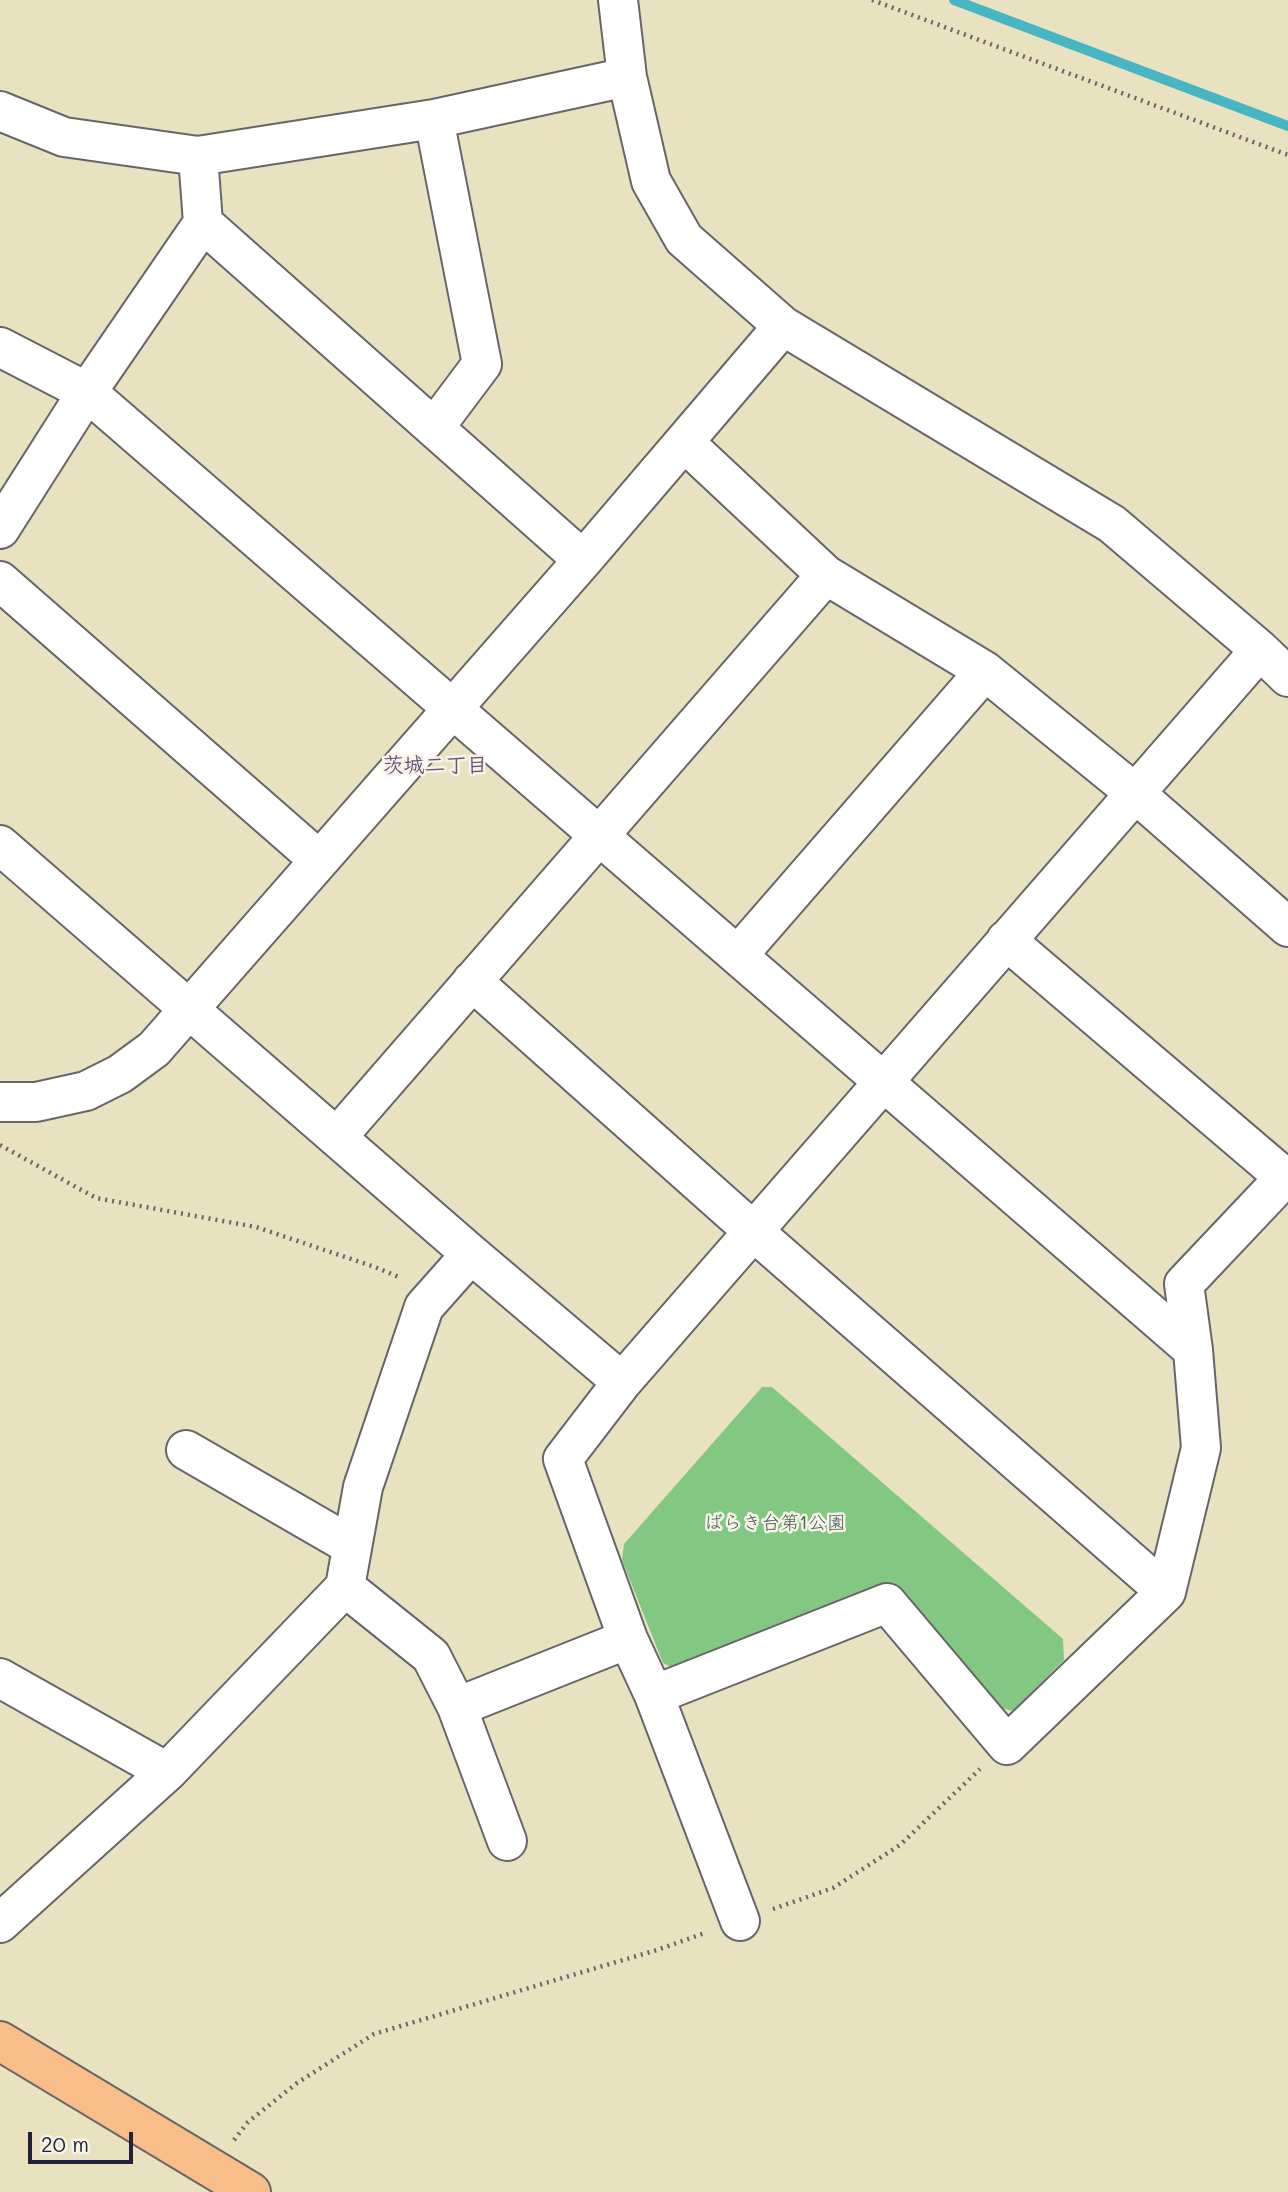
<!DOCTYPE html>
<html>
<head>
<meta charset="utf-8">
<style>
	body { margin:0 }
	#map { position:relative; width:1288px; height:2192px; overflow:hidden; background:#e8e2c0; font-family:Mali,sans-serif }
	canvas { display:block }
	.scale { position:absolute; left:28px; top:2132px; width:105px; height:32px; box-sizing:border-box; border:4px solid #22223b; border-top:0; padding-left:9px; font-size:21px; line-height:24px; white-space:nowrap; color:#22223b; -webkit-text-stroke:5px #f7f3e8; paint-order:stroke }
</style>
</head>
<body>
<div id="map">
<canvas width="1288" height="2192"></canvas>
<div class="scale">20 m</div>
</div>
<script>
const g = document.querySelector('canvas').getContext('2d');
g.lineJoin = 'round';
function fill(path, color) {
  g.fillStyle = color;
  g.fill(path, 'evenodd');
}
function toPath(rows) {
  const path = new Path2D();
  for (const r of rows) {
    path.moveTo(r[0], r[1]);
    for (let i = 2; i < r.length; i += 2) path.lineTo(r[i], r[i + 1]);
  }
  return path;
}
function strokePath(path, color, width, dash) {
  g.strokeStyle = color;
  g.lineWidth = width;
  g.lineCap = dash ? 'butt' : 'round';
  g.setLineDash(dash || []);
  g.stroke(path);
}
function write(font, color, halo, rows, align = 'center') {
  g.font = font + ' Mali,"Klee One",sans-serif';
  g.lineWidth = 5;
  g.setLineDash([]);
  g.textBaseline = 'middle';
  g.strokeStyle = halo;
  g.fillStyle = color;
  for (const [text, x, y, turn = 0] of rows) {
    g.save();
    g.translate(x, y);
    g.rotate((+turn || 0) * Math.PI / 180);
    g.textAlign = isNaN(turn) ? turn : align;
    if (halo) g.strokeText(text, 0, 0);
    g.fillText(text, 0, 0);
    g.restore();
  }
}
fill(toPath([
	[762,1387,772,1387,1063,1639,1064,1660,1013,1711,998,1707,889,1586,677,1670,663,1663,622,1560,624,1544]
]), '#82c882');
strokePath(toPath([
	[954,0,1288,126]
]), '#48b6c2', 10);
const minor = toPath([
	[618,0,627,77,651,181,684,239,783,326,1112,524,1260,650,1288,677],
	[0,111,64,137,198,156,434,119,627,77],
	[203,223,583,560],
	[0,347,87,392,1193,1350],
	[434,428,482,364,434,119],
	[684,442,826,575,985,671,1135,793,1288,927],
	[0,529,87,392,203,223,198,156],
	[0,581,319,860],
	[0,845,471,1254,622,1382],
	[1006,940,1284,1177],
	[738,955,985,671],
	[472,981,753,1231,1166,1592],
	[0,1102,36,1102,86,1091,120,1074,154,1049,583,560,783,326],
	[337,1137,826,575],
	[186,1450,352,1546],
	[345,1587,431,1656,457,1707,628,1639],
	[0,1678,167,1772],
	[654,1695,887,1603,1007,1745,1166,1592,1201,1448,1193,1350,1184,1284,1288,1174],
	[457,1707,507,1841],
	[740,1921,654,1695,628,1639,563,1459,622,1382,1260,650],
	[0,1923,167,1772,345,1587,363,1487,424,1307,471,1254]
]);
const major = toPath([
	[0,2041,251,2192]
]);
strokePath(minor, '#67656a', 42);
strokePath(major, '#67656a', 42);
strokePath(toPath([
	[872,0,1288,155],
	[0,1145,96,1198,256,1227,375,1267,401,1278],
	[773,1909,833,1888,900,1845,980,1769],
	[234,2140,248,2122,297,2083,374,2034,657,1950,705,1933]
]), '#67656a', 4.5, [2, 5]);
strokePath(minor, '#fff', 38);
strokePath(major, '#f8bd89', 38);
write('19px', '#445c54', '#f7f3e8', [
	["ばらき台第1公園",775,1523]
]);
write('bold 21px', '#625175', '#f7f3e8', [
	["茨城二丁目",435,766]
]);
</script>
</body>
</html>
